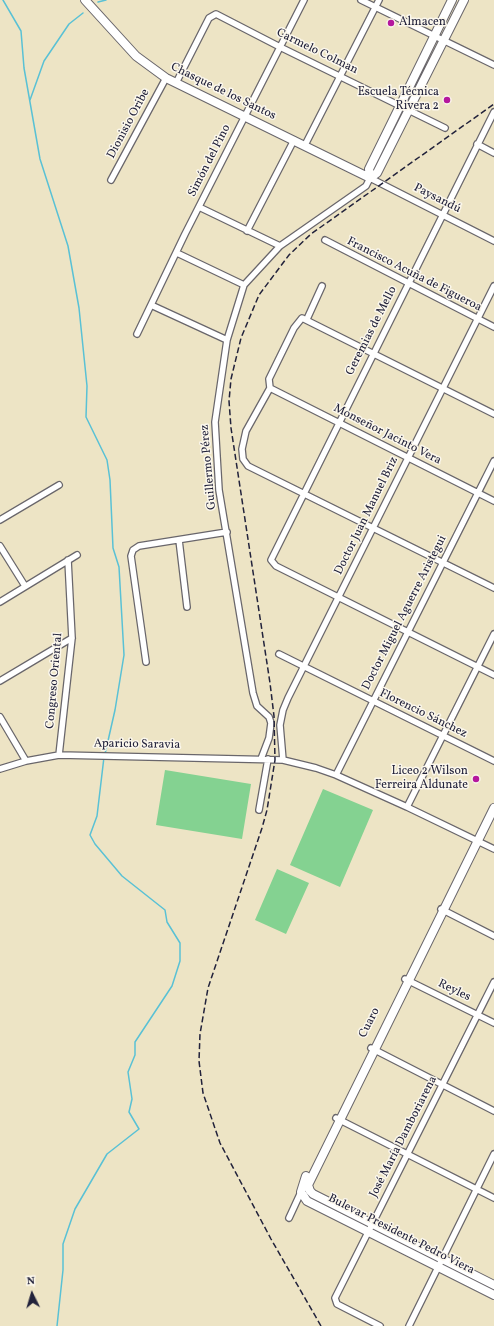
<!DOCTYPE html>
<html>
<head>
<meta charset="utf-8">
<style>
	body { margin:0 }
	#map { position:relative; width:494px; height:1326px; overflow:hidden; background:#ede4c5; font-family:Vollkorn,serif }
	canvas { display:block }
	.north { position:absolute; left:12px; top:1274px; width:40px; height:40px; -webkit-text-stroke:3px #fbf7ec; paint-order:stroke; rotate:355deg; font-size:11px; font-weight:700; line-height:16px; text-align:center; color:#22223b }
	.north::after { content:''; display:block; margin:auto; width:14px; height:18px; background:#22223b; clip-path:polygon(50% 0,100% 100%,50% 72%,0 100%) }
</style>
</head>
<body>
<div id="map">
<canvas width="494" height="1326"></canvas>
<div class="north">N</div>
</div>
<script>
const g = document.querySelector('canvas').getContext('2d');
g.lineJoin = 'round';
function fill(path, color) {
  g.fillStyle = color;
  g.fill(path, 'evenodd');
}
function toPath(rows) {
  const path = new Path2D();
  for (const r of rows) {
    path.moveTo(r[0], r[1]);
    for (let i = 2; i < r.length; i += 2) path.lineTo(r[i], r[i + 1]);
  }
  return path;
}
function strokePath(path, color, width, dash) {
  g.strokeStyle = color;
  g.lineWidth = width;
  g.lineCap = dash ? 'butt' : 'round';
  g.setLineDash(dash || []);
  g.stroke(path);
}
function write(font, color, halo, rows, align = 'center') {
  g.font = font + ' Vollkorn,serif';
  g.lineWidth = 3;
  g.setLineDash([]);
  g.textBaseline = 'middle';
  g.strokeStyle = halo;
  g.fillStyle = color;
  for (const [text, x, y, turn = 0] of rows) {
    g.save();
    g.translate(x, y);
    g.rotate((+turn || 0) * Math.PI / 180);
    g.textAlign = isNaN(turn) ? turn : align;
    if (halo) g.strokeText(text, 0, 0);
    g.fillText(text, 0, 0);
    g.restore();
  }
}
fill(toPath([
	[165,770,251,784,242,839,156,825],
	[323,789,373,810,340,887,290,865],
	[277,869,309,883,286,934,255,920]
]), '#84d291');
strokePath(toPath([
	[3,0,21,31,24,68,40,159,68,246,79,308,87,386,86,417,107,460,110,480,113,548,119,567,124,655,115,710,105,754],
	[98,2,106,0],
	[30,100,44,61,69,24,83,13],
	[57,1326,63,1270,63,1244,75,1209,107,1154,139,1129,129,1112,132,1099,128,1072,135,1055,135,1042,172,986,180,961,180,943,167,922,165,910,122,876,95,844,90,835,97,816,104,757]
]), '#59c1d5', 1.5);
const street = toPath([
	[361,0,494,65],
	[176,83,209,18,216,14,280,47,445,128],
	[494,112,271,560,276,566,494,675],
	[477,144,494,153],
	[305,145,379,0],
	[111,180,166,78],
	[199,207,280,246],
	[247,231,294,140],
	[325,240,494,327],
	[177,253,244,285],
	[151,305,227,340],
	[307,319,322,286],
	[137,334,185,234,304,0],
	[270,388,494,501],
	[494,414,302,318,294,328,269,379,270,388,246,431,242,449,243,459,248,466,494,588],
	[0,520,59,485],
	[179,540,187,607],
	[0,546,25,586],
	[0,602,77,555],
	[279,654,494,761],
	[146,662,131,556,133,550,139,546,227,532],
	[0,681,72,638],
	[0,717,26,761],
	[59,755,72,638,68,560],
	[261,759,269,738,271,723,269,717,257,706,253,693,219,490,215,422,227,340,244,285,280,246,366,186,370,178,494,241],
	[283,760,280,725,283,710,288,698,494,286],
	[0,769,26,761,59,755,283,760,316,768,336,775,407,807,494,849],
	[336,775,494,461],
	[407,807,494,634],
	[259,810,268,759],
	[441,909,494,936],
	[405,979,494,1023],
	[371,1048,494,1111],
	[336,1118,494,1198],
	[289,1218,301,1192],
	[380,1326,337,1304,335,1298,494,982],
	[409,1326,494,1154]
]);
const secondary = toPath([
	[85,0,136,56,166,78,370,178],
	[370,178,377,173,464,0],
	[370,178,369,169,452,0],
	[494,808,308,1185,310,1191,313,1194,494,1285],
	[306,1176,301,1192,307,1201,494,1295]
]);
strokePath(street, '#69666b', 8);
strokePath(secondary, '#69666b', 10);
strokePath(street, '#fff', 5.5);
strokePath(secondary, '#fff', 8);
strokePath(toPath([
	[321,1326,271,1239,220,1143,203,1093,199,1061,200,1034,208,988,262,828,267,810,275,760,274,716,270,683,231,428,229,401,231,379,241,338,259,295,289,255,311,234,494,104]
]), '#22223b', 1.5, [6, 3]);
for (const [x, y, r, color] of [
	[391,23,4,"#b5179e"],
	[447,100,4,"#b5179e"],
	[476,779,4,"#b5179e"]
]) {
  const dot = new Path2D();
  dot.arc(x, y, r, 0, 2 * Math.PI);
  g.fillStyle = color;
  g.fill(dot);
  strokePath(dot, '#fbf7ec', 1.5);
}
write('12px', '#22223b', '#fbf7ec', [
	["Almacen",399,23,"left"],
	["Escuela Técnica",439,93],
	["Rivera 2",439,107],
	["Liceo 2 Wilson",468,772],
	["Ferreira Aldunate",468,786]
], 'right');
write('12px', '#22223b', '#fbf7ec', [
	["Carmelo Colman",317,52,26],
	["Chasque de los Santos",223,92,26],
	["Dionisio Oribe",129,124,-62],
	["Simón del Pino",210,161,-63],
	["Paysandú",437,199,27],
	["Francisco Acuña de Figueroa",414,275,27],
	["Geremias de Mello",372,331,-63],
	["Monseñor Jacinto Vera",387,435,27],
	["Guillermo Pérez",209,467,-95],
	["Doctor Juan Manuel Briz",367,516,-64],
	["Doctor Miguel Aguerre Aristegui",405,613,-63],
	["Congreso Oriental",55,681,-85],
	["Florencio Sánchez",423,714,26],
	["Aparicio Saravia",137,745,1],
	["Reyles",454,991,26],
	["Cuaro",370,1023,-63],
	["José María Damboriarena",404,1137,-63],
	["Bulevar Presidente Pedro Viera",401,1235,27]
]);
</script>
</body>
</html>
